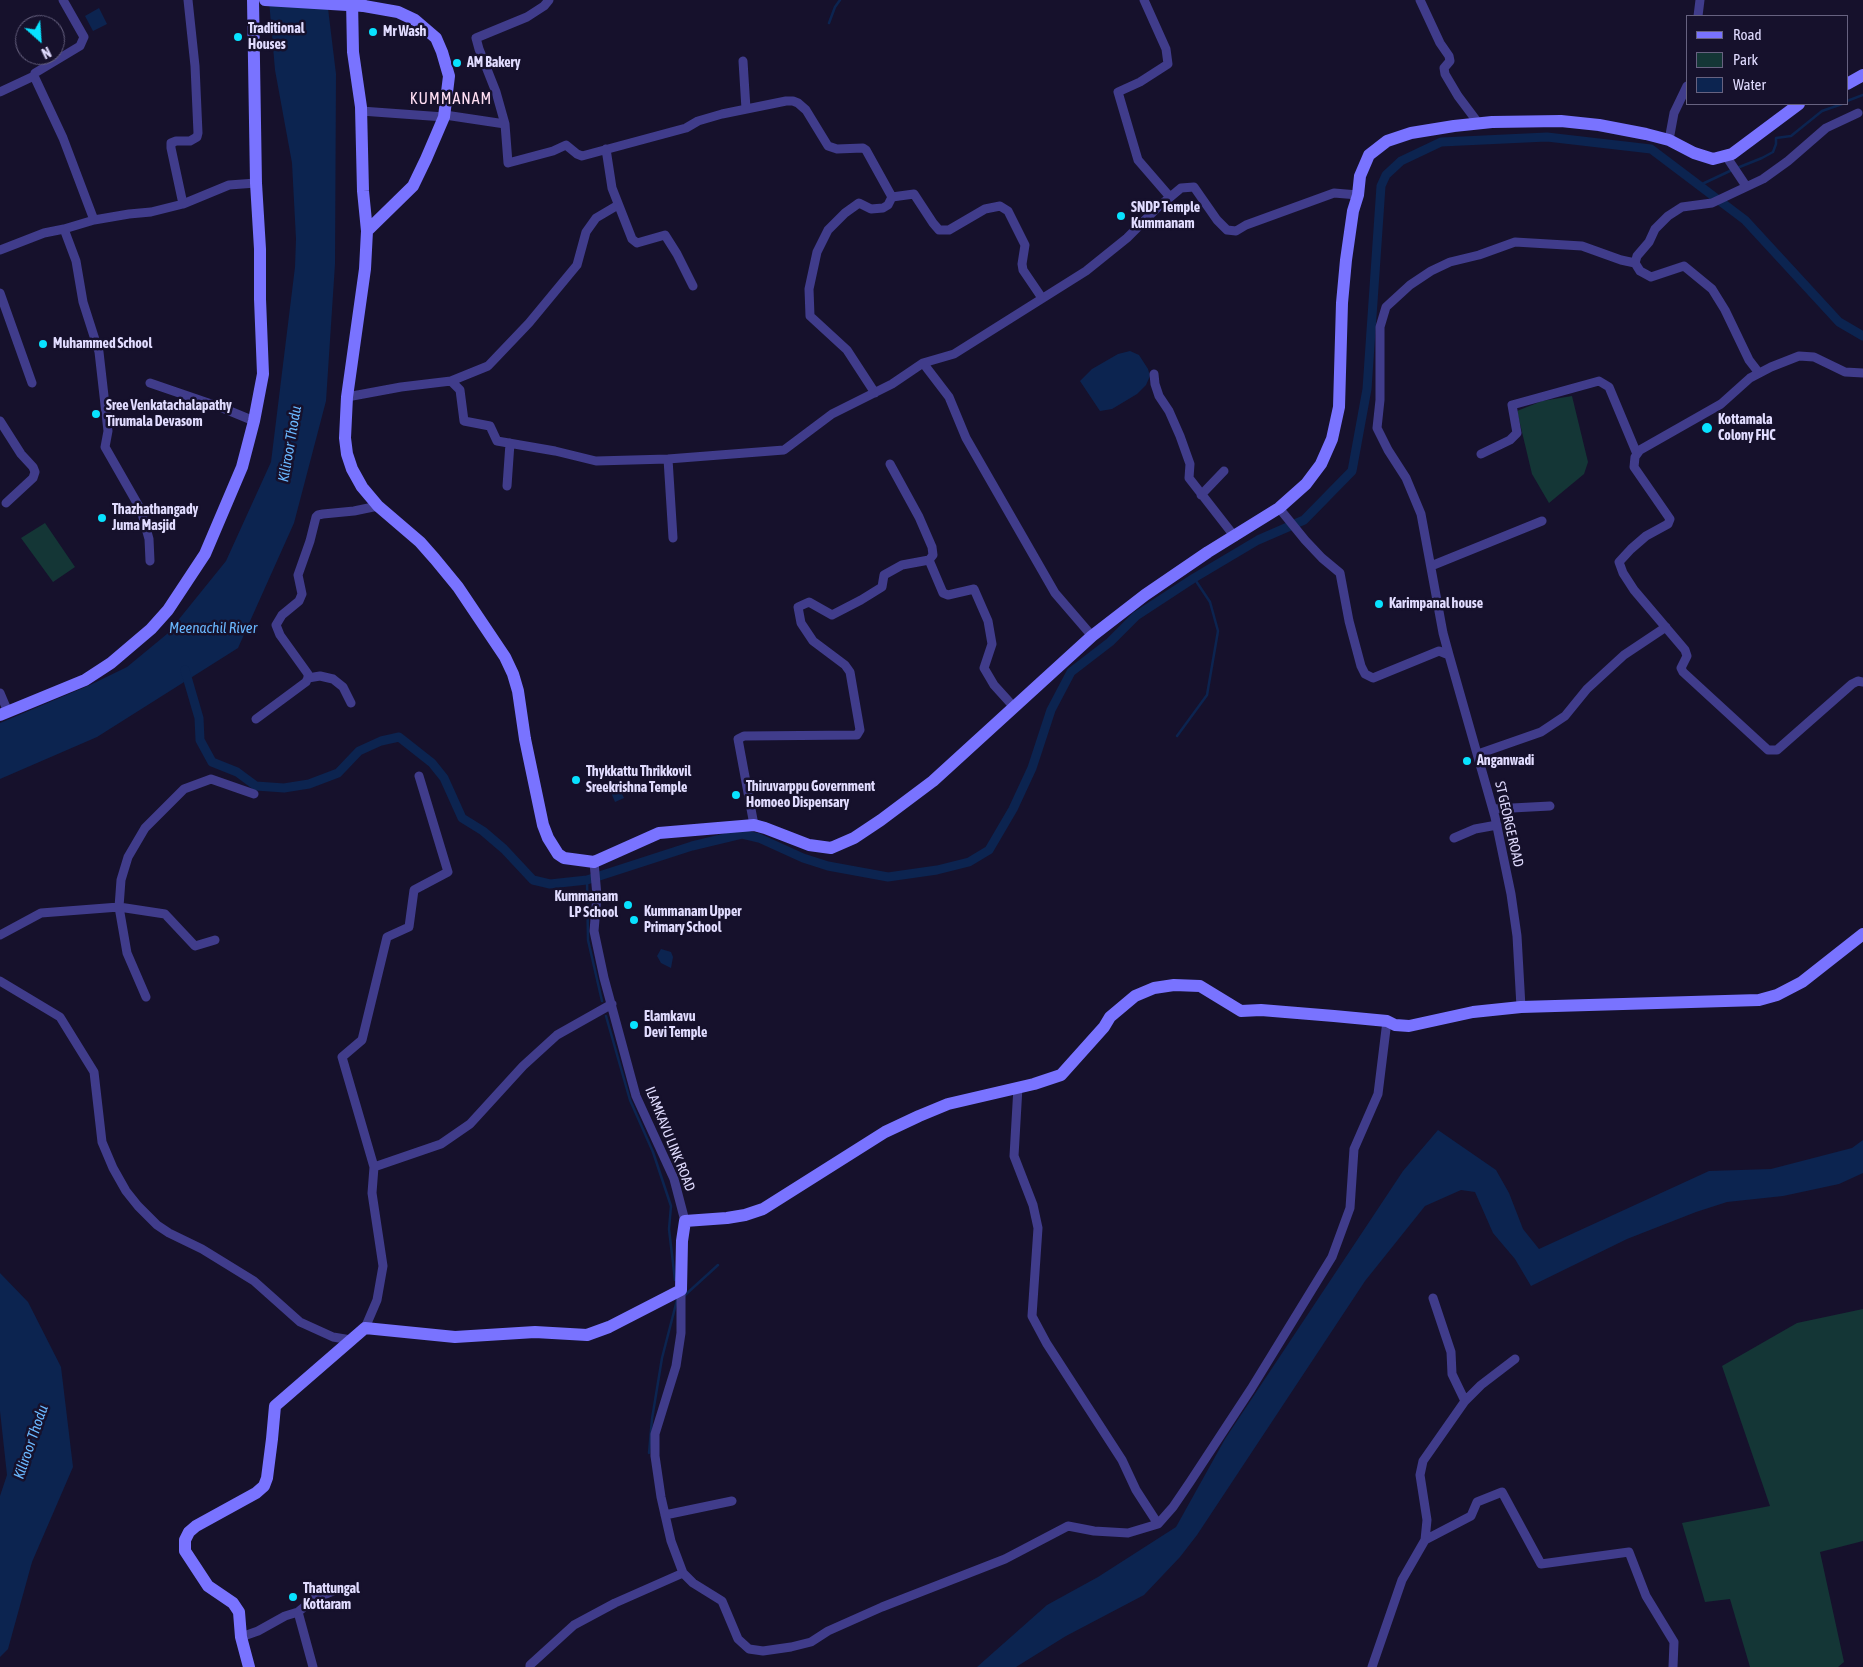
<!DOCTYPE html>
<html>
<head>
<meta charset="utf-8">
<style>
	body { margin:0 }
	#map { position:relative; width:1863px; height:1667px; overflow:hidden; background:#16112c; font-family:"Asap Condensed",sans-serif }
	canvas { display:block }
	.legend { position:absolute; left:1686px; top:15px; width:162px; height:90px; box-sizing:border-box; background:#16112c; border:1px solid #676280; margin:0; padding:6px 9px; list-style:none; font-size:15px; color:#e1dcff }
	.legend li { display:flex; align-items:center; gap:10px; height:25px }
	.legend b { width:25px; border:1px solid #676280 }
	.north { position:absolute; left:15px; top:15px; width:50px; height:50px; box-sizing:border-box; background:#16112c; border:1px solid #676280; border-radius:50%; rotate:154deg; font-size:14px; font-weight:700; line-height:20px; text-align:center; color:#e1dcff }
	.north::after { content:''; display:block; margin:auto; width:18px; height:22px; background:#08e2ff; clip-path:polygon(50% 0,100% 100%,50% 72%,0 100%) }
</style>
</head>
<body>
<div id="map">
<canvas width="1863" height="1667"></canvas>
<ul class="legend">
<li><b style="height:6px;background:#7973ff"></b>Road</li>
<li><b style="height:14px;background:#143636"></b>Park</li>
<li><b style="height:14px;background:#0c2450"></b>Water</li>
</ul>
<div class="north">N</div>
</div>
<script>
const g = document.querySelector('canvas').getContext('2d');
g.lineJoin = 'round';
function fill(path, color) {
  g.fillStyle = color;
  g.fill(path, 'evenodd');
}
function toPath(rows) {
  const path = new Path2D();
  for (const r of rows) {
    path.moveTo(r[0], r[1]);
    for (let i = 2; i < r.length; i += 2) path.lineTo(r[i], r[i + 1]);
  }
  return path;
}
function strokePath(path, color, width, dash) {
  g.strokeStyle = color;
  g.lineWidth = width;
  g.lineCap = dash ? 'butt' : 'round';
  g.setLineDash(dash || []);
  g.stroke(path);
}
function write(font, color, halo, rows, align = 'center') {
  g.font = font + ' "Asap Condensed",sans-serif';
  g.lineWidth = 5;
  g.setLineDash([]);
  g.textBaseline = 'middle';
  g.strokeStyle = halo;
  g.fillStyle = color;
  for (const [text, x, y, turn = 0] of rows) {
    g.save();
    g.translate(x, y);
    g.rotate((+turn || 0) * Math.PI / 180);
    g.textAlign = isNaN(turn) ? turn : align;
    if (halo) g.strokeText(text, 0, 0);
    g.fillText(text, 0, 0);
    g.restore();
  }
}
fill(toPath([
	[1572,396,1588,462,1584,474,1549,503,1532,474,1517,411,1542,401],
	[45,523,75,567,53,582,21,538],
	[1863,1309,1863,1541,1820,1552,1844,1662,1838,1667,1750,1667,1730,1599,1705,1602,1682,1523,1770,1506,1722,1366,1797,1323]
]), '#143636');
fill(toPath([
	[269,0,327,0,336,74,335,264,326,401,294,523,238,648,97,737,0,779,0,723,90,685,127,667,167,634,226,561,271,462,295,267,296,239,292,163,275,70],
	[99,8,107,24,93,31,85,16],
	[1130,351,1139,355,1148,369,1150,376,1146,385,1137,394,1112,409,1100,411,1080,381,1092,369,1118,354],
	[618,786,624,798,615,802,610,790],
	[661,949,671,952,673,957,671,968,661,963,657,956],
	[1438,1130,1496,1170,1509,1193,1523,1229,1539,1249,1709,1171,1771,1169,1852,1148,1863,1140,1863,1173,1839,1184,1783,1196,1727,1202,1696,1212,1627,1239,1531,1286,1515,1259,1493,1233,1475,1192,1461,1190,1425,1206,1365,1281,1197,1535,1180,1557,1144,1595,1066,1636,1016,1667,977,1667,1047,1605,1098,1577,1176,1527,1225,1439,1403,1171],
	[0,1273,28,1302,61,1367,73,1467,32,1562,8,1649,0,1657,0,1496,7,1475,0,1411]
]), '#0c2450');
strokePath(toPath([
	[829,23,835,7,840,0],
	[1847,101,1863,95],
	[1737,168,1762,158,1773,152,1776,144,1776,138,1791,136,1822,111,1842,104],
	[1700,185,1732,170],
	[1177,736,1207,695,1218,631,1210,602,1194,578],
	[587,880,588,940,602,1001],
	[606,1016,630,1100,653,1152,671,1206,669,1229,675,1280],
	[684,1296,718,1265],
	[649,1453,652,1419,662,1358,677,1300]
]), '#0c2450', 2.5);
strokePath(toPath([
	[185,670,199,718,200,740,212,762,237,772,256,786,284,788,309,784,338,773,359,751,381,741,399,737,432,763,444,778,462,818,483,831,504,849,533,880,550,884,587,880,692,846,742,834,759,838,803,858,828,866,888,877,937,870,969,862,989,850,1013,809,1032,768,1051,710,1071,672,1110,642,1136,616,1194,578,1258,540,1304,520,1352,471,1367,389,1381,186,1386,175,1401,161,1441,142,1547,137,1651,149,1745,220,1839,322,1863,336]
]), '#0c2450', 9);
strokePath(toPath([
	[549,0,544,6,527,17,476,38,479,49,496,92,505,124,508,163,553,151,566,145,577,154,582,156,686,128,698,121,722,114,786,101,793,101,798,103,806,110,828,146,837,149,863,148,866,150,892,197,914,194,933,223,939,230,949,230,985,209,1000,206,1008,211,1025,245,1022,264,1023,270,1042,298],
	[1144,0,1166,49,1168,64,1140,82,1118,92,1138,160,1170,197],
	[1420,0,1440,43,1449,56,1450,61,1444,68,1445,74,1458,96,1479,124],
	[1698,16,1700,0],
	[743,61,746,109],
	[34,76,63,138,94,220],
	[0,92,34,76,35,73,80,46,84,37,63,0],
	[361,111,444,117],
	[445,115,505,124],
	[1669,140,1674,113,1687,86],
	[606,149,612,188,632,239,637,243,665,235,677,254,693,286],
	[1726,156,1746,186],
	[183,204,171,148,171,143,176,141,190,141,197,137,198,133,195,66,188,0],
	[64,229,76,261,83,302,99,352,108,431,105,447,141,510,149,539,150,561],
	[0,250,44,233,64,229,94,220,129,214,151,212,183,204,229,185,256,183],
	[0,293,32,383],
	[923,363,949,397,966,438,1055,593,1092,636],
	[1759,373,1749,360,1725,310,1712,289,1684,266,1651,277,1640,271,1635,263,1637,256,1649,242,1655,229,1668,216,1682,207,1712,203,1763,179,1788,161,1826,128,1858,113],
	[1863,373,1845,372,1814,357,1799,356,1771,367,1750,378,1721,404,1640,450,1635,457,1634,467,1670,519,1668,524,1646,536,1631,549,1619,562,1623,573,1634,590,1685,650,1687,656,1681,668,1683,672,1768,750,1777,750,1852,684,1858,681,1863,682],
	[1154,374,1155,384,1159,396,1169,411,1180,436,1190,464,1189,478,1235,537],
	[451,381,488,366,529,323,577,265,586,232,596,218,618,205],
	[150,383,220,407,254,421],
	[875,393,847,350,810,316,809,289,817,252,828,230,845,213,859,203,871,209,883,208,888,205,892,197],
	[347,397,401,387,451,381,460,390,464,421,490,426,497,441,555,451,596,461,668,459,784,450,832,414,892,384,923,363,954,354,1086,271,1127,238,1156,209,1181,188,1194,187,1217,220,1227,230,1236,231,1246,225,1334,193,1358,195],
	[0,421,21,454,33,467,35,472,33,478,6,503],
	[1481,454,1510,440,1517,433,1512,405,1599,381,1609,387,1637,454],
	[668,459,673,538],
	[507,486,510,443],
	[1201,495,1224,471],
	[1279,508,1305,540,1322,558,1340,573,1349,621,1361,666,1365,674,1373,678,1439,651,1449,655,1495,817,1511,894,1517,936,1521,1007],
	[929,560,943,593,948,595,974,589,988,621,992,644,984,668,994,685,1013,706],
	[1431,566,1542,521],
	[1449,655,1443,633,1421,514,1406,478,1388,450,1377,428,1380,400,1380,327,1386,307,1410,285,1431,271,1450,262,1479,255,1515,242,1582,246,1621,260,1635,263],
	[308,678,320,676,333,679,343,687,351,703],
	[0,693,8,712],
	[256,719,306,682,308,678,308,674,280,635,276,625,282,615,299,601,302,594,298,575,310,541,316,517,318,515,323,514,354,511,378,506],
	[1478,754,1541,732,1565,716,1587,689,1624,655,1666,627],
	[1493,809,1550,806],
	[754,825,738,739,744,736,857,735,860,730,850,672,845,665,813,641,801,623,798,607,809,602,832,615,861,600,882,587,884,575,902,565,929,560,933,555,932,547,919,517,890,464],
	[1454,838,1475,829,1497,825],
	[594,862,597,896,594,931,604,978,636,1096,674,1179,685,1221],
	[0,935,41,913,119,907,165,914,195,946,215,940],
	[0,981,60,1017,94,1072,102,1142,113,1168,126,1191,138,1206,157,1225,169,1233,202,1249,254,1281,300,1322,333,1337,351,1340],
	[146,997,127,953,119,907,121,880,128,857,145,828,184,789,211,779,254,794],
	[1018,1087,1014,1156,1033,1205,1038,1228,1032,1316,1047,1344,1122,1460,1136,1490,1158,1524],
	[374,1167,342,1057,362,1040,387,937,409,927,414,890,448,872,419,776],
	[1433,1298,1451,1352,1452,1374,1465,1401],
	[365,1328,377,1300,383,1266,372,1193,374,1167,441,1144,470,1124,523,1066,557,1035,612,1004],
	[665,1515,732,1501],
	[1425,1540,1471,1516,1477,1502,1502,1492,1541,1564,1629,1552,1646,1596,1674,1642,1673,1667],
	[683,1573,693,1583,722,1601,738,1639,749,1649,763,1651,791,1647,811,1642,828,1631,882,1607,1005,1559,1068,1526,1094,1531,1128,1533,1158,1524,1173,1507,1190,1482,1251,1389,1332,1257,1350,1208,1354,1149,1378,1094,1387,1021],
	[241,1637,258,1631,285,1616,298,1612],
	[313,1667,298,1612,314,1599,333,1591],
	[530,1667,530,1665,574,1625,615,1603,683,1573,671,1541,661,1497,655,1456,655,1434,676,1366,681,1333,681,1290],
	[1372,1667,1402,1580,1425,1540,1427,1520,1420,1475,1423,1461,1465,1401,1481,1385,1515,1359]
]), '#403c8b', 9);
strokePath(toPath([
	[352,0,353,52,361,107,363,191,367,231,365,269,347,397,345,438,347,454,352,469,362,487,378,506,420,542,435,559,458,587,505,657,513,674,518,691,525,739,543,825,548,838,558,854,564,858,594,862,659,833,754,825,765,828,809,845,831,848,854,838,881,820,933,781,1092,636,1145,595,1208,552,1279,508,1306,484,1321,464,1332,439,1339,407,1342,303,1346,260,1353,211,1358,195,1360,176,1369,155,1387,141,1411,133,1454,126,1492,122,1561,121,1599,125,1646,134,1669,140,1694,153,1713,159,1732,154,1799,104],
	[364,6,398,12,415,20,436,38,442,52,449,76,444,117,426,159,413,186,367,231],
	[1847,84,1863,75],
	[0,715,85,680,111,663,151,629,168,610,205,554,242,467,254,421,263,374,260,299,260,249,256,183,253,0],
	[249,1667,241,1637,239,1612,233,1603,208,1586,185,1551,185,1540,189,1532,196,1526,256,1493,264,1486,267,1478,272,1439,275,1406,365,1328,455,1337,535,1332,587,1335,609,1327,681,1290,682,1241,685,1221,727,1218,745,1215,763,1209,885,1132,919,1116,948,1104,1034,1084,1061,1075,1104,1027,1110,1017,1135,996,1154,988,1174,985,1200,986,1241,1011,1261,1010,1334,1016,1387,1021,1395,1025,1409,1026,1473,1012,1521,1007,1759,1000,1777,995,1802,982,1863,934]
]), '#7973ff', 12);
strokePath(toPath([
	[265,0,364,6]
]), '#7973ff', 12);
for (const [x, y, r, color] of [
	[373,32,5,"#08e2ff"],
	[238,37,5,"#08e2ff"],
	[457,63,5,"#08e2ff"],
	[1121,216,5,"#08e2ff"],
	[43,344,5,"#08e2ff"],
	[96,414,5,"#08e2ff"],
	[1707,428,6,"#08e2ff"],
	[102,518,5,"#08e2ff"],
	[1379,604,5,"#08e2ff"],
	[1467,761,5,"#08e2ff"],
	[576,780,5,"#08e2ff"],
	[736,795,5,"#08e2ff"],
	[628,905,5,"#08e2ff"],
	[634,920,5,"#08e2ff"],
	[634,1025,5,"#08e2ff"],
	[293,1597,5,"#08e2ff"]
]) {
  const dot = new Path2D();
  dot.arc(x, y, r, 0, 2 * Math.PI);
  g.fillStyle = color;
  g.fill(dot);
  strokePath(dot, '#16112c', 2);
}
write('bold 14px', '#e1dcff', '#16112c', [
	["Traditional",248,29],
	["Houses",248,45],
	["Mr Wash",383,32],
	["AM Bakery",467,63],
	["SNDP Temple",1131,208],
	["Kummanam",1131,224],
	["Muhammed School",53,344],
	["Sree Venkatachalapathy",106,406],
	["Tirumala Devasom",106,422],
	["Kottamala",1718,420],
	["Colony FHC",1718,436],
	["Thazhathangady",112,510],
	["Juma Masjid",112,526],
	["Karimpanal house",1389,604],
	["Anganwadi",1477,761],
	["Thykkattu Thrikkovil",586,772],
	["Sreekrishna Temple",586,788],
	["Thiruvarppu Government",746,787],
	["Homoeo Dispensary",746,803],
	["Kummanam",618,897,"right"],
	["LP School",618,913,"right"],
	["Kummanam Upper",644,912],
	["Primary School",644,928],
	["Elamkavu",644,1017],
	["Devi Temple",644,1033],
	["Thattungal",303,1589],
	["Kottaram",303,1605]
], 'left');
write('14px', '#e1dcff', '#16112c', [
	["ST GEORGE ROAD",1509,824,77],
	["ILAMKAVU LINK ROAD",670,1139,68]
]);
write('italic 15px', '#6ab8ff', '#16112c', [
	["Kiliroor Thodu",290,444,-80],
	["Meenachil River",213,628],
	["Kiliroor Thodu",31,1442,-71]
]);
g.letterSpacing = '1px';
write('16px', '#ffdef3', '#16112c', [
	["KUMMANAM",451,99]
]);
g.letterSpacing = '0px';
</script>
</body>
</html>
